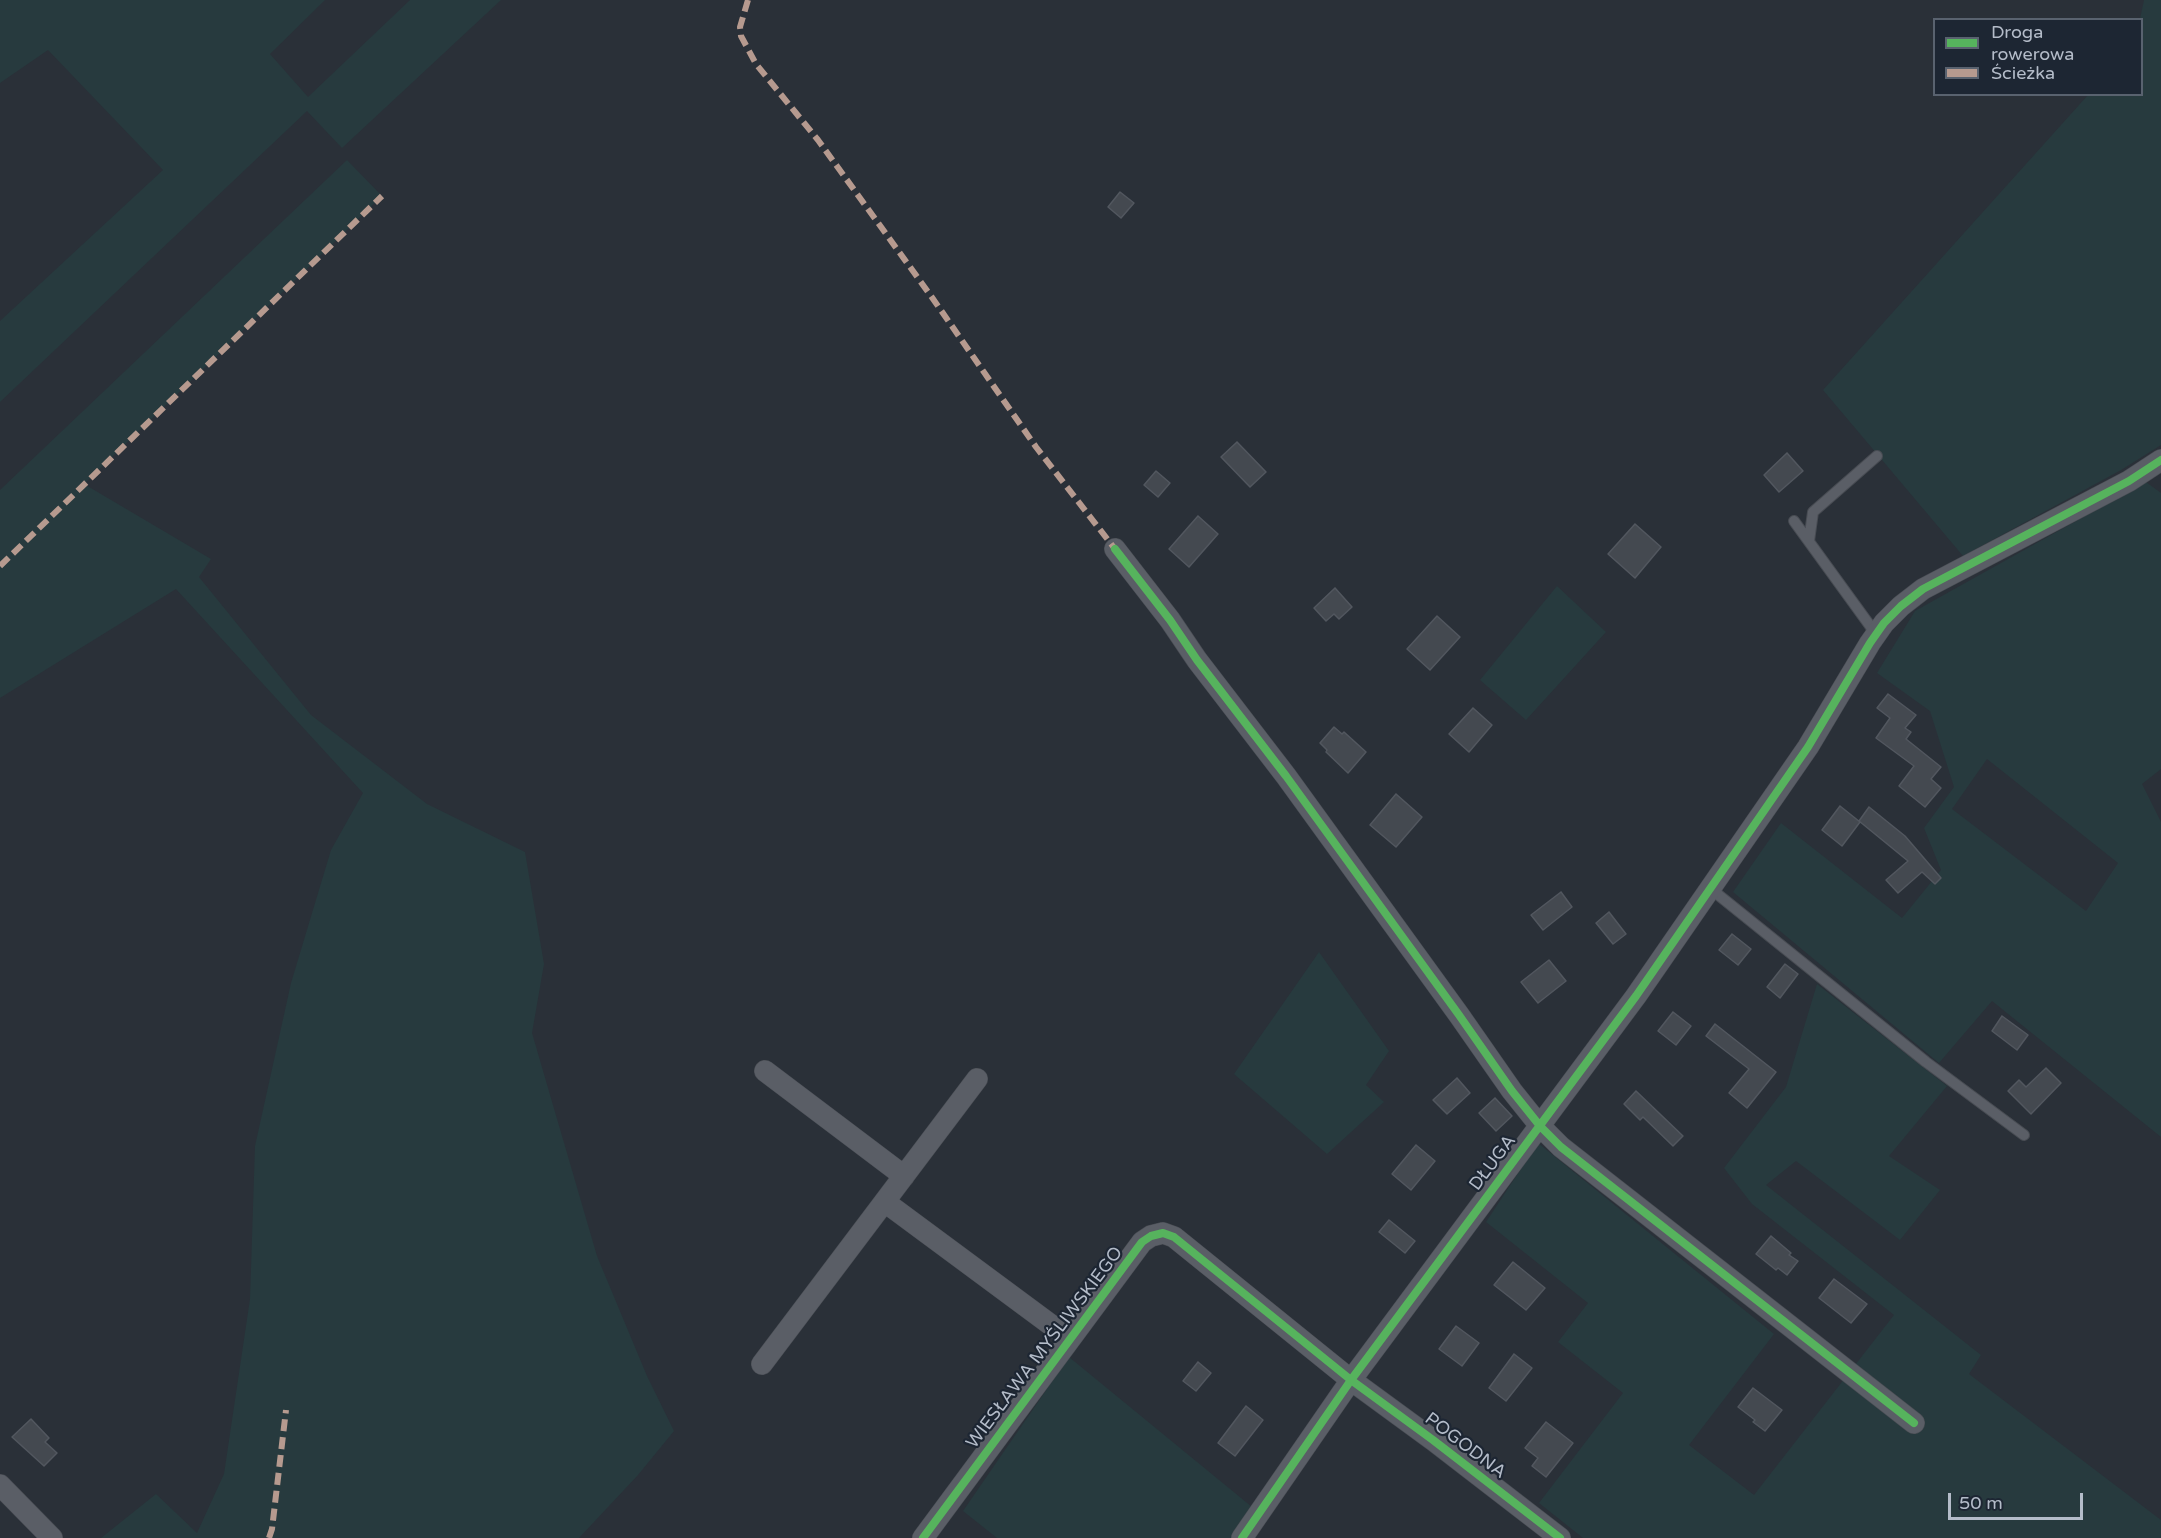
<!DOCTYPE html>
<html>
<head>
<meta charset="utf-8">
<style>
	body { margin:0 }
	#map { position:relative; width:2161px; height:1538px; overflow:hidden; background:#2a3038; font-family:"Varela Round",sans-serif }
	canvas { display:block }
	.legend { position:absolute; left:1933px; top:18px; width:210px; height:78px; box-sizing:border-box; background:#1d2633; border:2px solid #59626f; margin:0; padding:8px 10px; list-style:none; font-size:18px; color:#b4bcc9 }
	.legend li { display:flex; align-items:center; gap:12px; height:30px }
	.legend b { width:30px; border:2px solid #59626f }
	.scale { position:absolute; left:1948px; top:1493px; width:135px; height:27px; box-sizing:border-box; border:3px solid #b4bcc9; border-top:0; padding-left:8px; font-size:18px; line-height:21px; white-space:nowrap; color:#b4bcc9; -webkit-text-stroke:4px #1d2633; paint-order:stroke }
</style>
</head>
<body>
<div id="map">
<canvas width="2161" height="1538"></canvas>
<ul class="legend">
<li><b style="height:8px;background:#56b35d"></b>Droga rowerowa</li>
<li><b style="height:8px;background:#b69a8f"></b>Ścieżka</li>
</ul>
<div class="scale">50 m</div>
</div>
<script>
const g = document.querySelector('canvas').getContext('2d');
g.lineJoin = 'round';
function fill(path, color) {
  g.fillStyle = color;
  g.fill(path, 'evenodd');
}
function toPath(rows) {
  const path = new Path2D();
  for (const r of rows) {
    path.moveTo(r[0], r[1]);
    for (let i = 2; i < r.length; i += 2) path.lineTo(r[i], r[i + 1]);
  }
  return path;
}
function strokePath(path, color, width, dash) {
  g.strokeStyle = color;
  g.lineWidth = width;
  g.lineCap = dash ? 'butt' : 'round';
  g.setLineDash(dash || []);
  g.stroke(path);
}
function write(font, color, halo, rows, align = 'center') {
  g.font = font + ' "Varela Round",sans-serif';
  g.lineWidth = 4.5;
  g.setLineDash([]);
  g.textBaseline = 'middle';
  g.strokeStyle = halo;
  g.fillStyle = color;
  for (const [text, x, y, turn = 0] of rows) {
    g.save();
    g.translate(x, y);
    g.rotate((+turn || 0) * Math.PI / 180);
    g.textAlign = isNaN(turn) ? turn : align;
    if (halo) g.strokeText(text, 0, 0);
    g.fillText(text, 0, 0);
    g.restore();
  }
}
fill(toPath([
	[0,0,325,0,270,54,308,97,410,0,501,0,342,148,307,111,0,402,0,321,163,170,48,50,0,83],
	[2144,0,2161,0,2161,445,2121,470,1963,556,1823,390,2088,95,2142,94,2140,19],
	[347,160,382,196,84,484,211,559,199,577,311,715,427,804,525,852,544,964,532,1033,597,1256,647,1376,674,1431,638,1475,579,1538,101,1538,156,1494,197,1533,224,1474,250,1299,255,1146,291,983,331,850,363,793,176,589,0,698,0,490],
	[2146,482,2161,493,2161,769,2142,784,2161,822,2161,1137,1992,1001,1939,1063,1733,892,1781,823,1902,918,1941,870,1924,828,1954,787,1930,711,1877,673,1915,611],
	[1987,759,2118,863,2086,911,1952,809],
	[1557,586,1606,632,1526,720,1480,680],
	[1319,952,1389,1051,1366,1085,1384,1102,1327,1154,1234,1074],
	[1817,984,1947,1086,1889,1156,1940,1190,1900,1240,1796,1161,1766,1185,1981,1355,1969,1374,2161,1520,2161,1538,1583,1538,1539,1503,1623,1393,1558,1342,1588,1303,1486,1222,1538,1143,1774,1334,1689,1445,1754,1495,1894,1315,1752,1204,1724,1168,1786,1087],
	[1069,1357,1252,1507,1231,1538,997,1538,963,1511]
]), '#273a3e');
const building = toPath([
	[1120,192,1134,203,1121,218,1108,207,1120,192],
	[1237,442,1266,472,1250,487,1221,457,1237,442],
	[1787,453,1803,471,1779,492,1764,475,1787,453],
	[1156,471,1170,483,1158,497,1144,485,1156,471],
	[1198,516,1218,534,1189,567,1169,549,1198,516],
	[1635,524,1661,547,1635,578,1608,554,1635,524],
	[1335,588,1352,607,1339,619,1334,614,1326,621,1314,608,1335,588],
	[1437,616,1460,637,1430,670,1407,649,1437,616],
	[1888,694,1916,715,1905,728,1911,732,1906,739,1941,767,1931,779,1941,788,1925,807,1899,786,1914,766,1876,738,1890,718,1877,708,1888,694],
	[1473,708,1492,725,1469,752,1449,734,1473,708],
	[1334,727,1342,734,1344,732,1366,752,1348,773,1326,752,1327,750,1320,743,1334,727],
	[1396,794,1422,817,1396,847,1370,825,1396,794],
	[1840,806,1860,822,1842,846,1822,830,1840,806],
	[1869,807,1905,836,1941,878,1935,884,1922,872,1898,893,1886,880,1908,861,1859,821,1869,807],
	[1561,892,1572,907,1543,930,1531,915,1561,892],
	[1609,912,1626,934,1613,944,1596,923,1609,912],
	[1732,934,1751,949,1738,965,1719,950,1732,934],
	[1549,960,1566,981,1538,1003,1521,982,1549,960],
	[1785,964,1798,974,1780,998,1767,987,1785,964],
	[1673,1012,1691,1026,1676,1045,1658,1031,1673,1012],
	[2002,1016,2028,1035,2017,1050,1992,1031,2002,1016],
	[1715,1024,1776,1072,1747,1108,1729,1093,1749,1069,1706,1036,1715,1024],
	[2046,1068,2061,1083,2031,1114,2008,1091,2019,1080,2026,1087,2046,1068],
	[1457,1078,1470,1093,1447,1114,1433,1100,1457,1078],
	[1636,1091,1683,1136,1673,1146,1643,1117,1640,1120,1624,1104,1636,1091],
	[1495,1098,1512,1116,1496,1131,1479,1113,1495,1098],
	[1416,1145,1435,1161,1411,1190,1392,1174,1416,1145],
	[1389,1220,1415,1241,1405,1253,1379,1232,1389,1220],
	[1771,1236,1791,1253,1789,1255,1798,1261,1787,1275,1778,1268,1776,1270,1756,1254,1771,1236],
	[1513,1262,1545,1288,1526,1310,1494,1285,1513,1262],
	[1834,1279,1867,1304,1851,1323,1819,1298,1834,1279],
	[1456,1326,1479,1343,1462,1366,1439,1349,1456,1326],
	[1514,1354,1532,1368,1506,1401,1489,1388,1514,1354],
	[1198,1362,1211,1373,1196,1391,1183,1381,1198,1362],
	[1753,1388,1782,1410,1765,1431,1753,1422,1755,1420,1738,1407,1753,1388],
	[1246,1406,1263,1420,1235,1456,1218,1443,1246,1406],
	[31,1419,49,1438,45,1442,57,1453,44,1466,12,1437,31,1419],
	[1546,1422,1573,1443,1546,1477,1532,1466,1538,1458,1525,1448,1546,1422]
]);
fill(building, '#444950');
strokePath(building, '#52575f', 1.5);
const lane = toPath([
	[1794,521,1876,634],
	[1809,541,1813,512,1877,456],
	[1711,889,1926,1062,2024,1135]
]);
const street = toPath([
	[1115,549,1170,620,1197,660,1286,776,1459,1015,1512,1091,1540,1126,1561,1147,1914,1423],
	[765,1071,904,1176],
	[885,1202,1070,1339],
	[762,1364,977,1079],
	[0,1485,52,1538],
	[923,1538,1142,1242,1151,1236,1163,1233,1174,1237,1351,1380,1433,1440,1560,1538],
	[1242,1538,1351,1380,1636,996,1808,747,1870,643,1884,623,1901,606,1923,589,2129,481,2161,460]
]);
strokePath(lane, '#484c53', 12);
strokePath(street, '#484c53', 22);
strokePath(lane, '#5a5e66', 10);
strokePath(street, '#5a5e66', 21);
strokePath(toPath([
	[748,0,740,27,741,36,756,64,818,140,931,296,1036,447,1115,549],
	[0,566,382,196],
	[269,1538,272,1529,286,1410]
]), '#b69a8f', 6, [12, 6]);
strokePath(toPath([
	[1115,549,1170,620,1197,660,1286,776,1459,1015,1512,1091,1540,1126,1561,1147,1914,1423],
	[923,1538,1142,1242,1151,1236,1163,1233,1174,1237,1351,1380,1433,1440,1560,1538],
	[1242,1538,1351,1380,1636,996,1808,747,1870,643,1884,623,1901,606,1923,589,2129,481,2161,460]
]), '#56b35d', 8);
write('18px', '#b4bcc9', '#1d2633', [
	["DŁUGA",1493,1163,-53],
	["WIESŁAWA MYŚLIWSKIEGO",1045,1348,-53],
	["POGODNA",1465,1446,37]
]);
</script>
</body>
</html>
